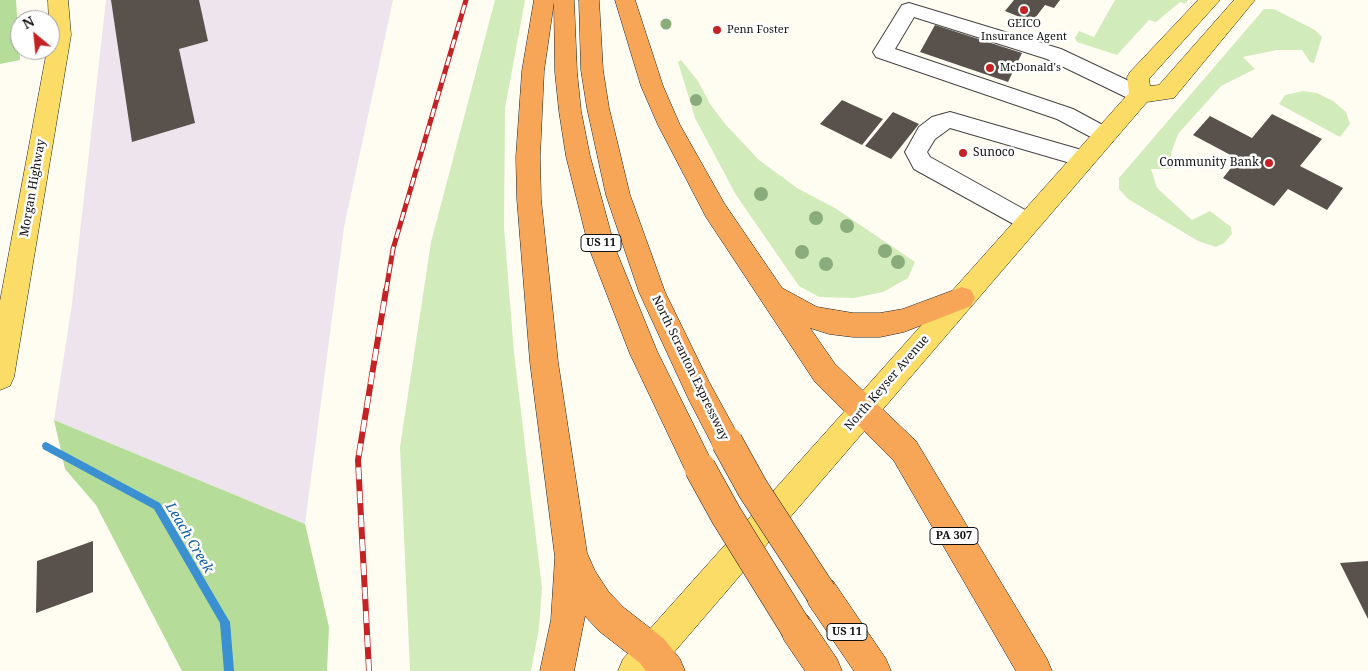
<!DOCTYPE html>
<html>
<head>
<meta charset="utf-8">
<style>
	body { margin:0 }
	#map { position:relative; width:1368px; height:671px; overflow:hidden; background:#fffdf2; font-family:"Noto Serif",serif }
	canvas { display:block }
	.north { position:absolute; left:10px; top:10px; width:50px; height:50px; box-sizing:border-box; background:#fff; border:1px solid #9f9f9f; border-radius:50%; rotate:332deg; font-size:14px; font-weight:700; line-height:20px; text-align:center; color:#101010 }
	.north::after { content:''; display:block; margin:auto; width:18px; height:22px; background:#c42325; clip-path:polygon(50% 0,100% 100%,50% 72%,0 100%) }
</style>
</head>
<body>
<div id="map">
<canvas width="1368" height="671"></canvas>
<div class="north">N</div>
</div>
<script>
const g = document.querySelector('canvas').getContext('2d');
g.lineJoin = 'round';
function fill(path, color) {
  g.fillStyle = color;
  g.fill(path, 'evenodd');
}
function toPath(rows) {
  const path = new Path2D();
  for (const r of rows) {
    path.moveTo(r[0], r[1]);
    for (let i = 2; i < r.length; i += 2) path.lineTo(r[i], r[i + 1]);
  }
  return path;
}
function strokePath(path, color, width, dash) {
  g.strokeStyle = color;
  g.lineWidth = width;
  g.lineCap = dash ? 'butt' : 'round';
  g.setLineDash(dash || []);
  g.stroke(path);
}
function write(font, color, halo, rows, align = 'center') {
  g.font = font + ' "Noto Serif",serif';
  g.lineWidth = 5;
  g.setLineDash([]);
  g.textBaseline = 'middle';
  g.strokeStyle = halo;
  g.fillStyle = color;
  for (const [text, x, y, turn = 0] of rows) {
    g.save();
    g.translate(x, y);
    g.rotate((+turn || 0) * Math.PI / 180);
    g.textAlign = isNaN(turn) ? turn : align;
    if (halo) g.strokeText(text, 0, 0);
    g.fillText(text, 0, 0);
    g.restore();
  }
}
fill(toPath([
	[106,0,393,0,344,227,305,524,54,420,72,304]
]), '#ede4ee');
fill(toPath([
	[495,0,525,0,505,108,504,227,514,353,542,588,539,628,531,671,410,671,400,447,431,242],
	[1115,0,1188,0,1185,4,1180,2,1156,22,1149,20,1117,55,1077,42,1075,38,1079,31,1094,37],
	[1264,9,1274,9,1315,30,1322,37,1314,63,1310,62,1302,50,1277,50,1243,57,1255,69,1221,86,1178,134,1171,153,1172,169,1151,169,1157,188,1192,220,1210,211,1231,227,1232,234,1224,243,1216,247,1198,241,1128,199,1119,189,1119,178],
	[681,60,698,81,710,104,726,125,759,160,797,188,835,208,915,262,908,278,883,292,854,298,819,297,799,286,736,195,695,118,678,62],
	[1303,91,1317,93,1333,101,1346,112,1350,124,1340,137,1279,104,1285,95]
]), '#d2ebba');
fill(toPath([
	[0,0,16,0,20,60,0,64],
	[54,420,305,524,329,627,327,671,182,671,96,505,65,469]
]), '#b5dc99');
fill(toPath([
	[46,442,160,503,228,619,230,622,234,671,224,671,220,623,154,509,43,449,42,446,43,443,46,442]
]), '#3a90d1');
fill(toPath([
	[111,0,199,0,208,41,179,49,195,123,132,142],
	[1014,0,1060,0,1054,8,1045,5,1032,22,1005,11],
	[935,25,1022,53,1008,82,920,52],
	[842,100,883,119,862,145,820,124],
	[893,112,919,124,891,159,865,146],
	[1272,114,1322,139,1300,166,1343,188,1327,210,1288,189,1274,206,1223,178,1238,159,1193,135,1210,116,1252,138],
	[93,541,93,592,36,613,37,561],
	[1368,561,1368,619,1340,563]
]), '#59514c');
const minor = toPath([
	[909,3,1061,49,1148,90,1151,95,1148,100,1140,102,1132,100,1047,59,914,17,895,49,1073,109,1112,130,1115,136,1112,142,1104,144,1057,119,876,57,873,52,902,5,909,3],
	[950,112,1092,153,1095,159,1092,165,1084,167,950,128,935,139,927,152,930,157,1036,216,1040,223,1036,230,1028,232,914,169,905,152,919,127,932,117,950,112]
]);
const major = toPath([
	[48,0,68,0,71,35,14,377,10,386,0,390,0,301,47,50,50,50,48,0],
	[1198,0,1220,0,1149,79,1150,86,1159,85,1234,0,1255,0,1174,98,1147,102,658,671,618,671,623,659,1129,93,1127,77,1130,72,1198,0]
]);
const highway = toPath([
	[534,0,574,0,577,72,581,111,590,156,615,248,657,351,715,468,711,478,700,483,689,478,630,354,589,248,566,156,559,111,555,72,554,2,544,71,540,157,541,199,558,362,587,553,595,571,608,591,623,607,664,639,680,659,685,671,646,671,640,663,599,631,585,616,574,671,540,671,551,620,555,557,530,362,517,199,516,157,522,71,534,0],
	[579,0,599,0,603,70,609,108,630,195,665,292,709,382,742,442,738,452,727,456,716,452,689,400,639,292,606,195,587,108,581,70,579,0],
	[615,0,635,0,663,86,680,125,724,203,782,288,817,307,853,313,880,313,903,309,962,287,971,290,975,298,971,306,904,332,880,337,853,337,829,334,810,328,835,364,916,441,1047,659,1052,671,1016,671,894,461,815,382,706,217,658,125,641,86,615,0],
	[821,576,833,581,886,659,891,671,854,671,809,605,804,593,809,581,821,576],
	[796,611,808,616,837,659,842,671,805,671,784,640,779,628,784,616,796,611]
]);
strokePath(minor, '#434343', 2);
strokePath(major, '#212121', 1);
strokePath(highway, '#212121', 1);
fill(minor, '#fff');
fill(major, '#fbdc66');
fill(highway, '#f7a658');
const railFar1 = toPath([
	[386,291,393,249,466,0]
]);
const rail = toPath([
	[369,671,358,460,386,290]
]);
strokePath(railFar1, '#c42325', 5);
strokePath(rail, '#c42325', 6);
strokePath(railFar1, '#fff', 3, [9]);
strokePath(rail, '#fff', 4.5, [12]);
const highwayBridge = toPath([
	[727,442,753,489,821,593],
	[700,468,726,515,796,628]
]);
strokePath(highwayBridge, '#212121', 32, []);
strokePath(highwayBridge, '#f7a658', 31);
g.fillStyle = '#8aac7d';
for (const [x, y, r] of [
	[666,24,5.5],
	[696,100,6],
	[761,194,7],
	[816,218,7],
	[847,226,7],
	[885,251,7],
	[802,252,7],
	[898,262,7],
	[826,264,7]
]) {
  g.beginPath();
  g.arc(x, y, r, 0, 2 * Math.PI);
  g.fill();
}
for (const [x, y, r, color] of [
	[1024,10,5,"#c42325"],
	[717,30,5,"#c42325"],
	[990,68,5,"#c42325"],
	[963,153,5,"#c42325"],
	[1269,163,5,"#c42325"]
]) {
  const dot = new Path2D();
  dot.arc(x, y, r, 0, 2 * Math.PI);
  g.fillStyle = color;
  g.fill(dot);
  strokePath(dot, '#fff', 2);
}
write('11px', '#101010', '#fff', [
	["GEICO",1024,24,"center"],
	["Insurance Agent",1024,37,"center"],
	["Penn Foster",727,30],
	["McDonald's",1000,68]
], 'left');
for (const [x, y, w] of [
	[601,243,40],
	[954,536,48],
	[847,632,40]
]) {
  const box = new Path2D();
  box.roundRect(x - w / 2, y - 8.5, w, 17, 4);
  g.fillStyle = '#fff';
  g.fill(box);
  strokePath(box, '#101010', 1);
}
write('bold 11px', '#101010', null, [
	["US 11",601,243],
	["PA 307",954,536],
	["US 11",847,632]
]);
write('12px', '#101010', '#fff', [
	["Sunoco",973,153],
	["Community Bank",1259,163,"right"]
], 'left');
write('12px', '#101010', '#fff', [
	["Morgan Highway",33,188,-80],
	["North Scranton Expressway",690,368,64],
	["North Keyser Avenue",887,383,-49]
]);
write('italic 14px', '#1461a6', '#fff', [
	["Leach Creek",189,538,59]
]);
</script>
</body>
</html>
